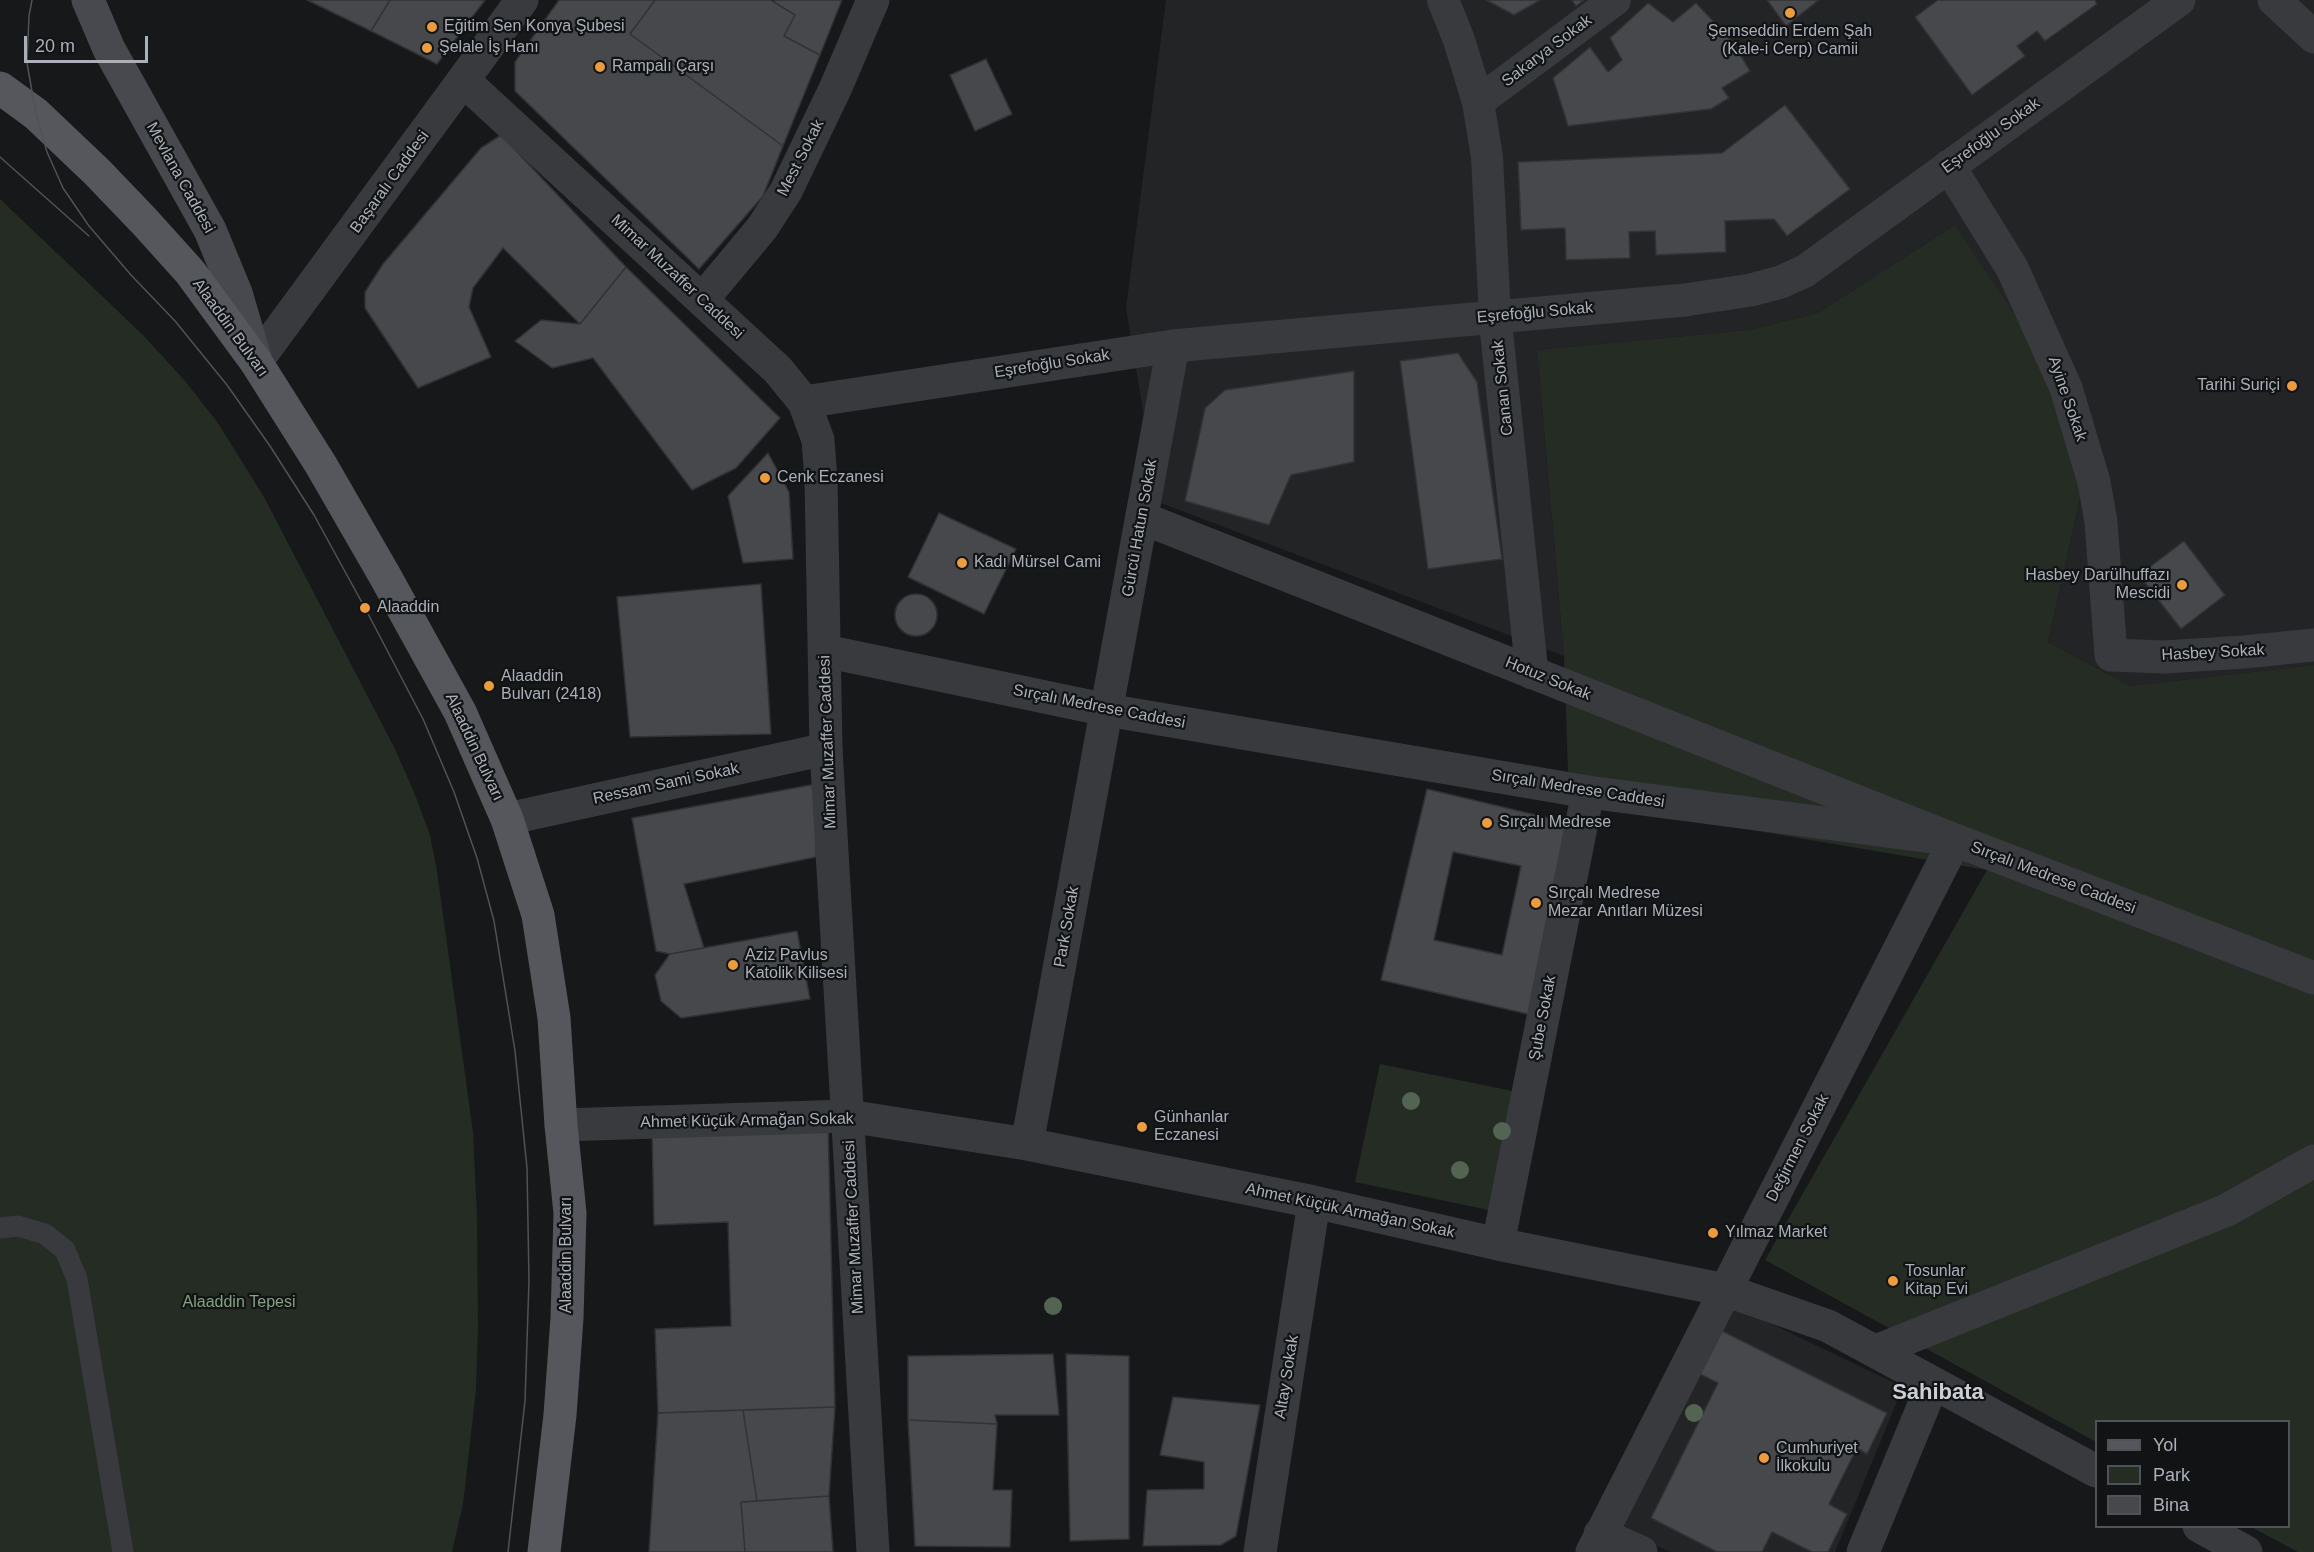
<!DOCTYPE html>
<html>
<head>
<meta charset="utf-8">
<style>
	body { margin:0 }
	#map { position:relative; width:2314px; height:1552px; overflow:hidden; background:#171819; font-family:Arial,sans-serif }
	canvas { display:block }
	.legend { position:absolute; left:2095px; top:1420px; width:195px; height:108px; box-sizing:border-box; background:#121314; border:2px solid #4f5256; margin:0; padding:8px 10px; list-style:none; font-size:18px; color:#aab0b9 }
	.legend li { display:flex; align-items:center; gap:12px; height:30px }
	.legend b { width:30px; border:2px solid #4f5256 }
	.scale { position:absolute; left:24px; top:36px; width:124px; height:27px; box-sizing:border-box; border:3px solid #aab0b9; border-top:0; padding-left:8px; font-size:18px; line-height:21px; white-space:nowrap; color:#aab0b9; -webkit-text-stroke:4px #121314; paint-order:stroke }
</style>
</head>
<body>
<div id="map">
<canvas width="2314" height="1552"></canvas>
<ul class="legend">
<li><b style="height:8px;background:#55575d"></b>Yol</li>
<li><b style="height:16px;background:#242c24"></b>Park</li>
<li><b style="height:16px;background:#46484c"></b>Bina</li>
</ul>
<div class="scale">20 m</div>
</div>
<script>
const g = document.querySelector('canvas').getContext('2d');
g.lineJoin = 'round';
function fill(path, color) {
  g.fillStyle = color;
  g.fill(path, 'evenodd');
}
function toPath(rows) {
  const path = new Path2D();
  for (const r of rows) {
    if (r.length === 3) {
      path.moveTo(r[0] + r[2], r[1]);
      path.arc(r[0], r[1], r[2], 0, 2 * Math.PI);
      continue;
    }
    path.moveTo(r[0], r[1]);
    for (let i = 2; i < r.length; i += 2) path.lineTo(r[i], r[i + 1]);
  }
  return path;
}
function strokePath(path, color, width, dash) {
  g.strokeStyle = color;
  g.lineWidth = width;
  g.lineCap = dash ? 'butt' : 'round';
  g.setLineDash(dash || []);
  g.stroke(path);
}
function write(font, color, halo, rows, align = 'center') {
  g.font = font + ' Arial,sans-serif';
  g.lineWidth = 4.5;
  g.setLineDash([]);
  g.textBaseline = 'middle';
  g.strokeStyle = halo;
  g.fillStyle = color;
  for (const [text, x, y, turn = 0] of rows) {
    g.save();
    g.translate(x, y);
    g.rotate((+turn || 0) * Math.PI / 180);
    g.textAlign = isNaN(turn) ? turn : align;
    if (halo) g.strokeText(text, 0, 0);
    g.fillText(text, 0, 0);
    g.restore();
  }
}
fill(toPath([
	[1166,0,2314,0,2314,665,2130,686,2048,642,2081,494,1955,225,1818,313,1749,330,1537,350,1564,656,1158,502,1126,308],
	[1730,1304,1903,1387,1835,1552,1670,1552,1619,1529]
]), '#232426');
fill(toPath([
	[0,199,143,335,185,381,218,423,264,497,394,747,414,792,430,835,437,871,473,1132,477,1216,478,1328,476,1390,463,1504,452,1552,0,1552],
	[1955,225,2040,353,2081,494,2048,642,2130,686,2314,665,2314,1552,2298,1552,2251,1527,2288,1526,2288,1422,2096,1422,2096,1442,1765,1260,1987,870,1569,799,1564,656,1537,350,1749,330,1818,313],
	[1380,1064,1542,1097,1517,1216,1355,1182]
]), '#242c24');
const building = toPath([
	[307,0,390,0,371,31,307,0],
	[390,0,485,0,437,64,371,31,390,0],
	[559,0,655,0,630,34,783,146,763,196,699,269,515,91,515,62,559,0],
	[655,0,771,0,795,15,784,36,820,55,783,146,630,34,655,0],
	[775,0,842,0,820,55,784,36,795,15,774,2,775,0],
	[1486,0,1540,0,1514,15,1486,0],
	[1572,0,1584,0,1576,6,1572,0],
	[1767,0,1819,0,1786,26,1767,0],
	[1938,0,2095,0,2097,4,2045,41,2037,31,2017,46,2025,56,1972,95,1915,17,1938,0],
	[1648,3,1673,22,1696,3,1732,41,1750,71,1722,88,1729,98,1711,109,1568,126,1553,78,1590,47,1608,72,1622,60,1610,38,1648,3],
	[986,59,1012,114,975,131,950,75,986,59],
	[1785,105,1850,189,1787,236,1774,219,1725,221,1726,252,1656,255,1655,231,1629,232,1630,258,1566,260,1565,228,1521,230,1518,162,1722,153,1785,105],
	[501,135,626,267,580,324,503,248,473,288,469,307,491,357,418,388,365,308,365,292,383,264,481,148,501,135],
	[626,267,780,418,736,468,692,490,593,358,552,368,515,341,541,320,580,324,626,267],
	[1458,353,1477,382,1502,559,1428,569,1400,361,1458,353],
	[1354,371,1354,462,1291,475,1269,525,1185,501,1205,408,1225,390,1354,371],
	[768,453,789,492,793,559,743,563,728,496,768,453],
	[939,513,1016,549,984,614,908,577,939,513],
	[2184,541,2225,595,2181,629,2139,575,2184,541],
	[761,584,771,734,630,737,617,597,761,584],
	[916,615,21],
	[816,784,816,857,684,884,704,948,670,954,656,951,632,818,816,784],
	[1427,789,1578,825,1532,1015,1381,980,1427,789],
	[1453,852,1521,866,1502,955,1434,940,1453,852],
	[797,931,810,999,681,1018,661,1001,655,975,670,954,797,931],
	[828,1123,835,1407,658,1413,655,1329,731,1326,728,1222,654,1225,652,1129,828,1123],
	[1722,1331,1887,1413,1867,1454,1857,1448,1829,1504,1847,1514,1828,1552,1812,1552,1772,1532,1762,1552,1717,1552,1651,1518,1718,1383,1700,1374,1722,1331],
	[1053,1354,1059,1415,995,1415,997,1424,908,1420,908,1356,1053,1354],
	[1066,1354,1129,1356,1129,1539,1070,1541,1066,1354],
	[1173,1397,1260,1405,1236,1536,1221,1545,1143,1546,1147,1490,1204,1489,1204,1462,1160,1455,1173,1397],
	[835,1407,829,1496,757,1501,743,1410,835,1407],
	[743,1410,757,1501,741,1502,745,1552,649,1552,658,1413,743,1410],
	[908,1420,997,1424,993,1490,1012,1490,1010,1547,915,1546,908,1420],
	[829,1496,833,1552,745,1552,741,1502,829,1496]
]);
fill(building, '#46484c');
strokePath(building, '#323235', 1.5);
strokePath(toPath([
	[0,1228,18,1226,45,1234,65,1250,77,1279,123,1552]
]), '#393a3e', 21);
strokePath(toPath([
	[1443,0,1459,40,1478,102,1487,157,1495,317],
	[1478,102,1615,0]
]), '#393a3e', 32);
strokePath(toPath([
	[2274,0,2314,37],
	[1949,166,2012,268,2066,388,2094,482,2101,522,2111,655,2164,657,2244,652,2314,645],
	[702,300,762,228,786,191,836,87,873,0],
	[1495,317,1532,673],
	[804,402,1173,346,1685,300,1751,290,1781,282,1805,271,2179,0],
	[1142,518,1955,840,1592,1552],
	[507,819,826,749],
	[561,1125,848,1116,1027,1144,1314,1202,1498,1244,1725,1290,1828,1326,2096,1471],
	[1027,1144,1173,346],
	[1498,1244,1588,792],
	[1876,1351,2227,1210,2314,1161],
	[2199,1526,2246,1552],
	[1600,1534,1641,1552],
	[1260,1552,1314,1202],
	[1863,1552,1933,1383]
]), '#393a3e', 33);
strokePath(toPath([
	[464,81,778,370,804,402,818,440,821,480,826,749,873,1552],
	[256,362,522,0],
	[825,651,1107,710,1588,792,1955,840,2314,978]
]), '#393a3e', 33);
strokePath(toPath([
	[88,0,109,49,210,230,236,293,255,358]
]), '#47494e', 33);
strokePath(toPath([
	[0,88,36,114,97,172,144,221,190,272,256,362,321,465,385,576,460,712,507,819,538,915,554,1018,561,1125,570,1213,567,1318,560,1415,544,1552]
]), '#55575d', 33);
strokePath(toPath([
	[32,0,29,16,27,63,36,114,47,152,63,188,89,226,131,275,175,321,227,385,270,446,314,515,365,608,423,719,454,792,477,858,494,921,515,1051,527,1168,529,1281,525,1401,508,1552],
	[0,157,89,236]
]), '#505257', 1.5);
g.fillStyle = '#536453';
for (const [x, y] of [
	[1411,1101],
	[1502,1131],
	[1460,1170],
	[1053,1306],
	[1694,1413]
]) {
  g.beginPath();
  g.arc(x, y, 9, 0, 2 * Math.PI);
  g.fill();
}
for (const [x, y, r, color] of [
	[1790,13,6,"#ea9c3f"],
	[432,27,6,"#ea9c3f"],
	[427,48,6,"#ea9c3f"],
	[600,67,6,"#ea9c3f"],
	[2292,386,6,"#ea9c3f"],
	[765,478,6,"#ea9c3f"],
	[962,563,6,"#ea9c3f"],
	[2182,585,6,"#ea9c3f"],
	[365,608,6,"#ea9c3f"],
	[489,686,6,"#ea9c3f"],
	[1487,823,6,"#ea9c3f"],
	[1536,903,6,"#ea9c3f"],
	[733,965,6,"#ea9c3f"],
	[1142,1127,6,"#ea9c3f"],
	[1713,1233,6,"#ea9c3f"],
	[1893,1281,6,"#ea9c3f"],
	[1764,1458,6,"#ea9c3f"]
]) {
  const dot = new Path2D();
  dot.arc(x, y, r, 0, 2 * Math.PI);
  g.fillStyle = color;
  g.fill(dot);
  strokePath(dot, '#121314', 2);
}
write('16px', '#aab0b9', '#121314', [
	["Eğitim Sen Konya Şubesi",444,27],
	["Şemseddin Erdem Şah",1790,32,"center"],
	["(Kale-i Cerp) Camii",1790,50,"center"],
	["Şelale İş Hanı",439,48],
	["Rampalı Çarşı",612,67],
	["Tarihi Suriçi",2280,386,"right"],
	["Cenk Eczanesi",777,478],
	["Kadı Mürsel Cami",974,563],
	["Hasbey Darülhuffazı",2170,576,"right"],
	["Mescidi",2170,594,"right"],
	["Alaaddin",377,608],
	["Alaaddin",501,677],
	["Bulvarı (2418)",501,695],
	["Sırçalı Medrese",1499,823],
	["Sırçalı Medrese",1548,894],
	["Mezar Anıtları Müzesi",1548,912],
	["Aziz Pavlus",745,956],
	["Katolik Kilisesi",745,974],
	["Günhanlar",1154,1118],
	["Eczanesi",1154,1136],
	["Yılmaz Market",1725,1233],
	["Tosunlar",1905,1272],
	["Kitap Evi",1905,1290],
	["Cumhuriyet",1776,1449],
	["İlkokulu",1776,1467]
], 'left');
write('16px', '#aab0b9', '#121314', [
	["Sakarya Sokak",1547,51,-37],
	["Eşrefoğlu Sokak",1991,136,-36],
	["Mest Sokak",801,158,-63],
	["Mevlana Caddesi",180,178,61],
	["Başaralı Caddesi",390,182,-54],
	["Mimar Muzaffer Caddesi",677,277,43],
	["Eşrefoğlu Sokak",1535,313,-5],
	["Alaaddin Bulvarı",230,328,54],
	["Eşrefoğlu Sokak",1052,364,-9],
	["Canan Sokak",1503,388,-96],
	["Ayine Sokak",2067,399,71],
	["Gürcü Hatun Sokak",1140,528,-80],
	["Hasbey Sokak",2213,653,-3],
	["Hotuz Sokak",1548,679,22],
	["Sırçalı Medrese Caddesi",1099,707,11],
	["Mimar Muzaffer Caddesi",828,742,-92],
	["Alaaddin Bulvarı",474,747,65],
	["Ressam Sami Sokak",666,784,-12],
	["Sırçalı Medrese Caddesi",1578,789,9],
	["Sırçalı Medrese Caddesi",2053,878,21],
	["Park Sokak",1067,927,-80],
	["Şube Sokak",1543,1018,-79],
	["Ahmet Küçük Armağan Sokak",747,1121,-1],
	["Değirmen Sokak",1798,1148,-63],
	["Ahmet Küçük Armağan Sokak",1350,1211,12],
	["Mimar Muzaffer Caddesi",854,1227,-93],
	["Alaaddin Bulvarı",567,1255,-90],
	["Altay Sokak",1287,1377,-81]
]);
write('16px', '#84a382', '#121314', [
	["Alaaddin Tepesi",239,1303]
]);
write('bold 22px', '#cbcfd5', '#121314', [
	["Sahibata",1938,1393]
]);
</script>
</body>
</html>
